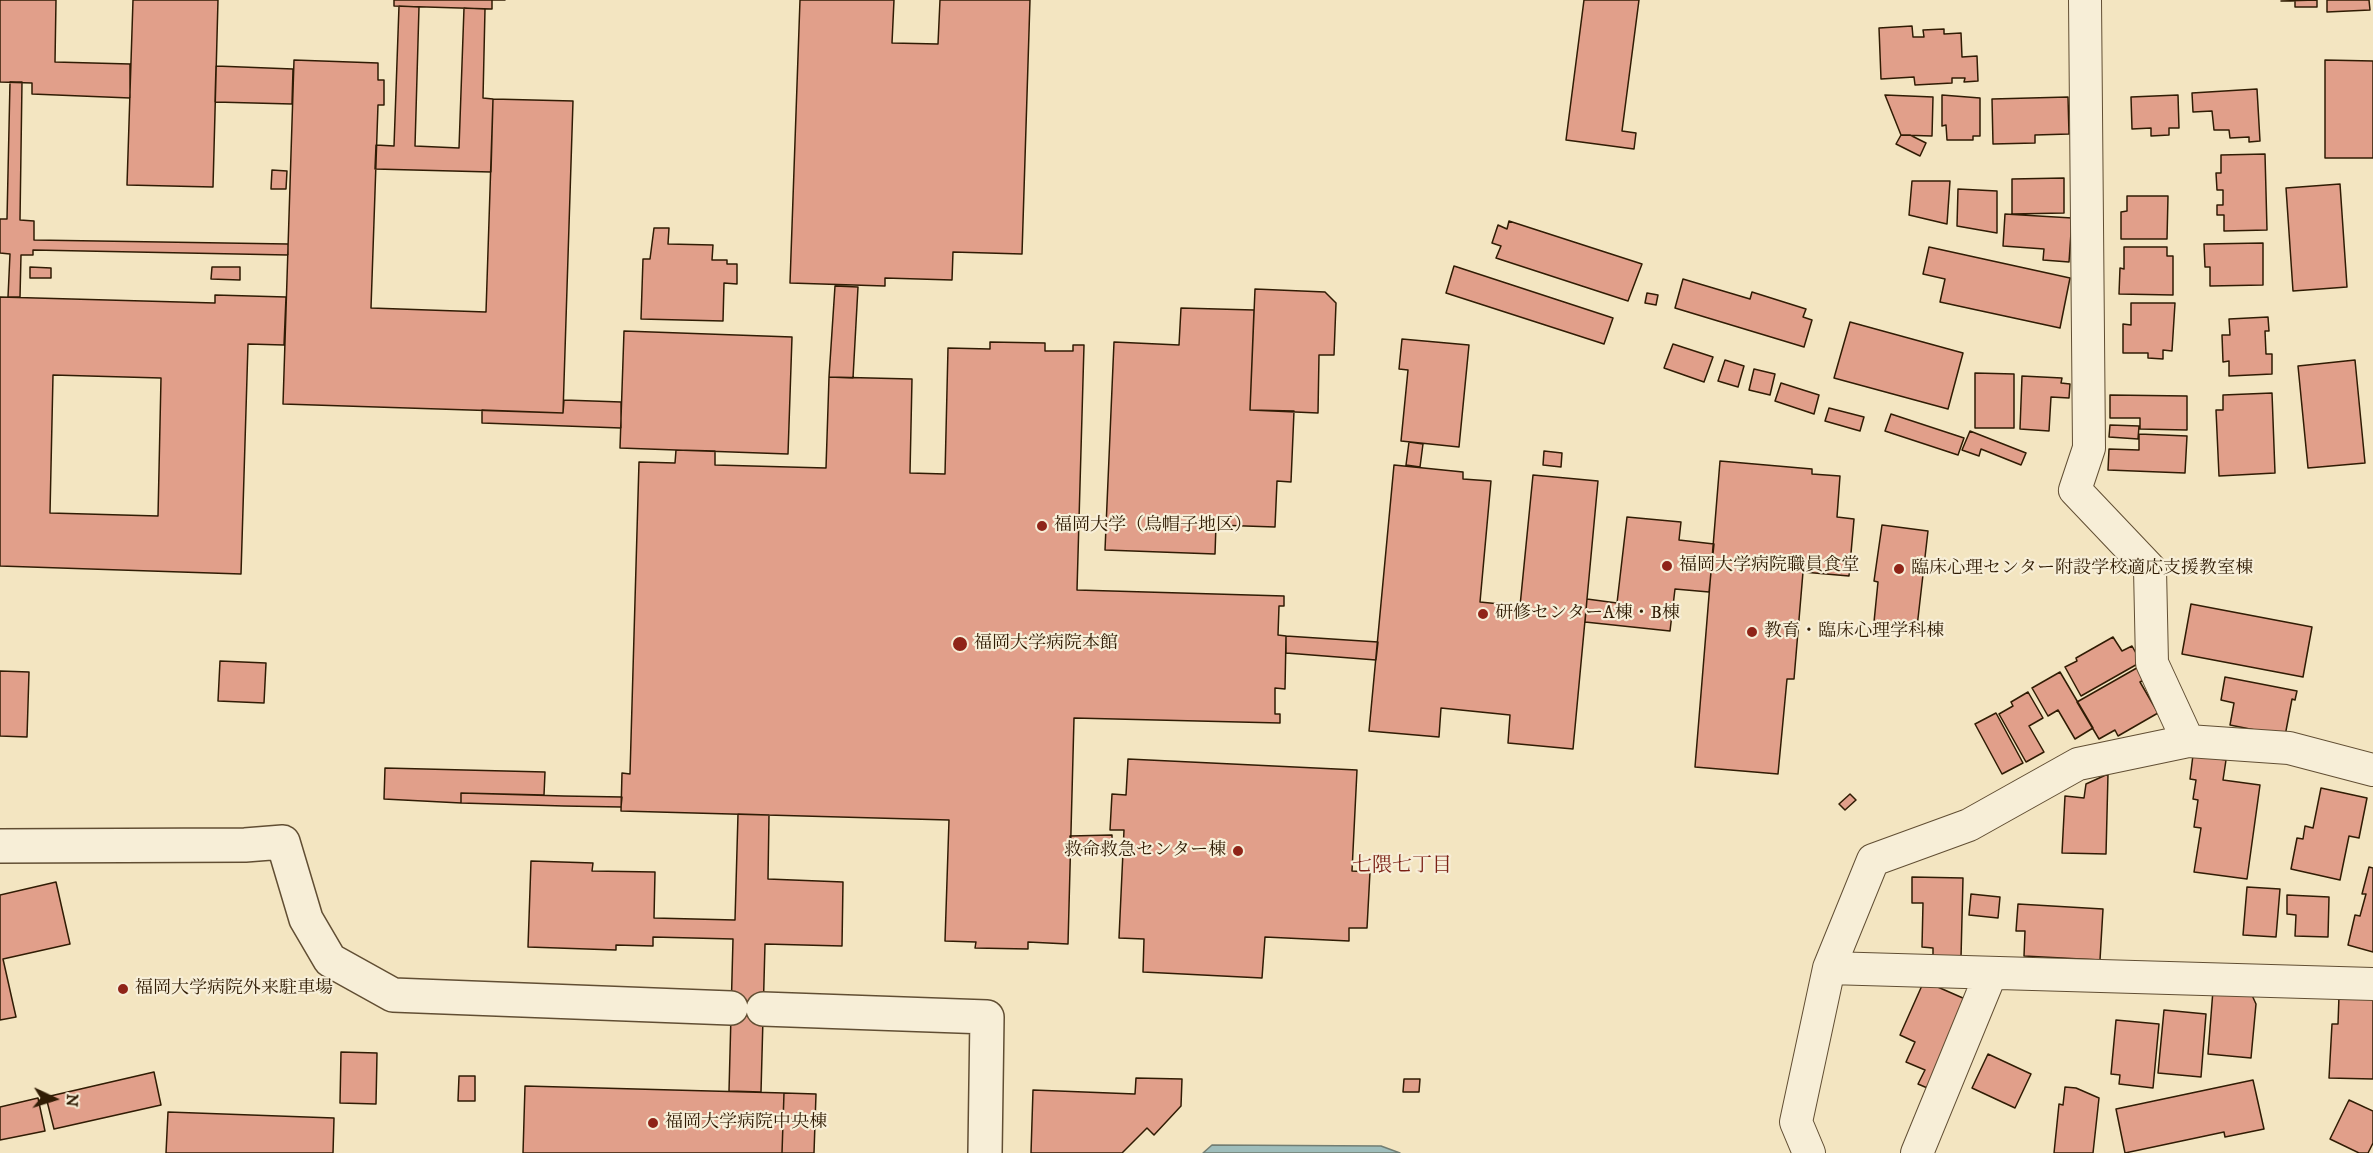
<!DOCTYPE html>
<html>
<head>
<meta charset="utf-8">
<style>
	body { margin:0 }
	#map { position:relative; width:2373px; height:1153px; overflow:hidden; background:#f3e5c1; font-family:"IM FELL DW Pica",serif }
	canvas { display:block }
	.north { position:absolute; left:24px; top:1069px; width:60px; height:60px; -webkit-text-stroke:4px #f7eed7; paint-order:stroke; rotate:94deg; font-size:16px; font-weight:700; line-height:24px; text-align:center; color:#301c04 }
	.north::after { content:''; display:block; margin:auto; width:21px; height:27px; background:#301c04; clip-path:polygon(50% 0,100% 100%,50% 72%,0 100%) }
</style>
</head>
<body>
<div id="map">
<canvas width="2373" height="1153"></canvas>
<div class="north">N</div>
</div>
<script>
const ctx = document.querySelector('canvas').getContext('2d');
ctx.lineJoin = 'round';
function paint(path, color) {
  ctx.fillStyle = color;
  ctx.fill(path, 'evenodd');
}
function trace(path, color, width, dash) {
  ctx.strokeStyle = color;
  ctx.lineWidth = width;
  ctx.lineCap = dash ? 'butt' : 'round';
  ctx.setLineDash(dash || []);
  ctx.stroke(path);
}
function drawText(font, color, halo, rows, align = 'center') {
  ctx.font = font + ' "IM FELL DW Pica","Noto Serif JP",serif';
  ctx.lineWidth = 4.5;
  ctx.setLineDash([]);
  ctx.textBaseline = 'middle';
  ctx.strokeStyle = halo;
  ctx.fillStyle = color;
  for (const [text, x, y, turn = 0] of rows) {
    ctx.save();
    ctx.translate(x, y);
    ctx.rotate((+turn || 0) * Math.PI / 180);
    ctx.textAlign = isNaN(turn) ? turn : align;
    if (halo) ctx.strokeText(text, 0, 0);
    ctx.fillText(text, 0, 0);
    ctx.restore();
  }
}
const water = new Path2D(`
	M1212 1145 1381 1146 1400 1153H1203Z`);
const building = new Path2D(`
	M0 0H56L55 62 130 64V98L32 94V83L0 82Z
	M133 0H218L213 187 127 185Z
	M394 0H505H492V9L394 6Z
	M800 0H894L892 43 938 44 940 0H1030L1022 254 953 252 952 280 885 278V286L790 283Z
	M1584 0H1639L1622 131 1636 133 1634 149 1566 140Z
	M2317 0V7H2295V1H2281Z
	M2327 0H2369L2370 10 2327 12Z
	M399 6 419 7 415 146 459 148 464 8 485 9 483 98 493 99 491 172 375 169 376 145 394 146Z
	M1912 26 1913 37H1924L1923 30 1944 29V34L1961 33 1962 57 1977 56 1978 81 1964 82 1965 78H1952V83L1915 85 1914 77 1881 79 1879 28Z
	M294 60 378 63V80H384V105H378L371 308 486 312 493 99 573 101 563 413 283 404Z
	M2325 60 2373 61V158H2325Z
	M216 66 293 69 292 104 215 102Z
	M10 82H22L20 220 34 221V240L288 244V255L33 250V255H21L20 297H8L10 254 0 253V219H7Z
	M2257 89 2260 141 2249 142V137L2230 138 2229 130H2214L2212 111 2193 112 2192 93Z
	M1885 95 1933 97 1932 136 1901 135Z
	M1942 95 1980 98V136H1973V140H1947L1946 125 1942 126Z
	M2178 95 2179 128H2169V135L2151 136V128L2132 129 2131 97Z
	M2068 97 2069 134 2035 135V143L1993 144 1992 99Z
	M1901 135H1910L1926 143 1920 156 1896 144Z
	M2265 154 2267 230 2224 231V215H2217V205H2223V190H2217L2216 173H2221V155Z
	M272 170 287 171 286 189H271Z
	M2064 178V213L2012 214V179Z
	M1912 181H1950L1947 224 1909 215Z
	M2340 184 2347 287 2293 291 2286 188Z
	M1958 189 1997 191V233L1957 226Z
	M2127 196H2168L2167 239H2121V212L2127 211Z
	M2005 214 2072 218 2069 262 2043 260 2044 249 2003 246Z
	M1509 221 1642 264 1628 301 1496 258 1501 246 1492 243 1498 225 1507 229Z
	M654 228H669L668 244 713 245 712 260H727V264H737V284L724 283 723 321 641 319 643 259H650Z
	M2263 243V285L2210 286V267H2205L2204 244Z
	M1929 247 2070 278 2060 328 1940 302 1945 279 1923 274Z
	M2124 247H2167V256H2173V295L2119 294 2120 268 2124 269Z
	M1454 266 1613 318 1604 344 1446 293Z
	M30 267 51 268V278H30Z
	M212 267H240V280L211 279Z
	M1683 279 1750 299 1752 292 1806 309 1803 317 1812 320 1804 347 1675 308Z
	M835 286 858 287 853 378 829 377Z
	M1255 289 1325 292 1336 303 1334 355H1319L1318 413 1250 410Z
	M1647 293 1658 295 1656 305 1645 303Z
	M215 295 286 297 284 345 248 344 241 574 0 566V297L215 303ZM53 375 161 378 158 516 50 513Z
	M2131 303H2175L2172 351 2163 350V359L2148 358V353H2123V324L2131 325Z
	M1181 308 1254 310 1250 410 1294 411 1291 482 1277 481 1275 527 1216 525 1215 554 1105 550 1114 342 1179 345Z
	M2268 317 2269 331H2265L2266 354H2272V374L2229 376V361L2223 362 2222 335H2230L2229 319Z
	M1850 322 1963 353 1948 409 1834 378Z
	M624 331 792 337 788 454 620 448Z
	M1402 339 1469 345 1459 447 1401 441 1408 370 1399 369Z
	M990 342 1045 343V351H1073V345H1084L1077 590 1284 596V606H1279L1278 635 1286 636 1285 689 1275 688V714H1280V723L1074 718 1068 944 1028 942V949L975 948 976 942 945 941 949 820 621 811 622 773 630 774 639 462 675 463 676 450 715 451V465L826 468 829 377 912 379 910 473 945 474 948 348 990 349Z
	M1673 344 1713 357 1704 382 1664 368Z
	M1725 360 1744 366 1738 387 1718 381Z
	M2355 360 2365 463 2308 468 2298 366Z
	M1754 369 1775 374 1770 395 1749 390Z
	M1975 373 2014 374V428H1975Z
	M2022 376 2062 378 2061 383 2070 384 2069 398 2051 397 2049 431 2020 429Z
	M1781 383 1819 395 1814 414 1775 401Z
	M2272 393 2275 473 2219 476 2216 410H2223V395Z
	M2110 395 2187 396V430L2140 429V418H2110Z
	M564 400 621 402V428L482 423V410L563 413Z
	M1829 408 1864 417 1860 431 1825 421Z
	M1891 414 1964 438 1958 455 1885 431Z
	M2110 425 2139 426 2138 439 2109 437Z
	M1970 431 2026 453 2021 465 1981 449 1979 456 1962 450Z
	M2139 434 2187 436 2185 473 2108 470 2109 449 2139 450Z
	M1409 442 1423 444 1420 467 1406 465Z
	M1544 451 1562 453 1561 467 1543 465Z
	M1720 461 1812 469V474L1840 476 1837 517 1854 519 1849 576 1803 572 1794 679H1787L1778 774 1695 767Z
	M1394 465 1463 472V479L1491 481 1480 602 1520 606 1533 475 1598 481 1573 749 1508 743 1510 715 1441 708 1439 737 1369 731Z
	M1627 517 1681 522 1679 540 1714 544 1709 592 1675 589 1670 631 1585 622 1587 599 1617 603Z
	M1882 525 1928 531 1917 627 1874 622 1878 582 1874 581Z
	M2191 604 2312 627 2303 677 2182 654Z
	M1286 636 1378 642 1376 660 1286 653Z
	M2113 637 2122 651 2132 646 2141 662 2081 696 2065 667 2077 661 2076 658Z
	M220 661 266 663 264 703 218 701Z
	M2142 665 2149 677 2140 682 2158 713 2118 736 2115 730 2099 739 2077 702Z
	M0 671 29 672 27 737 0 736Z
	M2060 672 2093 728 2075 739 2058 710 2048 716 2032 688Z
	M2225 677 2297 691 2295 700 2292 699 2285 736 2230 725 2234 703 2221 700Z
	M2028 692 2043 718 2029 726 2044 752 2026 762 1999 714 2013 706 2011 702Z
	M1996 713 2023 763 2002 774 1975 724Z
	M2193 755 2226 760 2223 780 2260 785 2247 879 2194 872 2201 828 2194 827 2198 800 2193 799 2196 780 2190 779Z
	M1128 759 1357 770 1352 871 1370 872 1367 928H1349V941L1265 937 1262 978 1143 972 1144 939 1119 938 1124 830H1110L1112 794 1126 795Z
	M385 768 545 772 544 795 461 793V803L384 799Z
	M2108 774 2106 854 2062 853 2065 796 2084 798 2086 784Z
	M2321 788 2367 798 2359 838 2349 836 2340 880 2291 869 2297 838 2303 839 2305 826 2313 828Z
	M461 793 564 796 622 797 621 807 564 806 461 803Z
	M1850 794 1856 800 1845 810 1839 804Z
	M738 814 769 815 768 879 843 882 842 946 765 944 761 1092 729 1091 733 939 653 937V946L616 945V950L528 947 531 861 593 863 592 871 655 872 654 918 735 920Z
	M1112 835V849L1070 850V836Z
	M2369 867 2373 868V952L2348 945 2355 915 2360 916 2366 894H2362Z
	M1912 877 1963 878 1961 958 1933 957V948L1922 947 1923 903H1912Z
	M56 882 70 944 3 959 16 1017 0 1020V895Z
	M2247 887 2280 889 2276 937 2243 935Z
	M1971 894 2000 897 1998 918 1969 915Z
	M2287 895 2329 897 2328 937 2295 936 2296 915 2287 914Z
	M2018 904 2103 909 2100 960 2024 956 2025 931H2016Z
	M1924 981 1972 1002 1932 1090 1918 1084 1925 1070 1906 1062 1915 1042 1900 1035Z
	M2213 990 2251 993 2256 1004 2251 1058 2208 1054Z
	M2339 996 2373 997V1079L2329 1078 2332 1024H2338Z
	M2164 1010 2206 1014 2201 1077 2158 1073Z
	M2116 1020 2159 1024 2153 1088 2119 1084 2120 1075 2111 1074Z
	M341 1052 377 1053 376 1104 340 1103Z
	M1988 1054 2031 1074 2015 1108 1972 1088Z
	M154 1072 161 1105 54 1129 46 1097Z
	M459 1076H475V1101H458Z
	M1136 1078 1182 1079 1181 1106 1154 1135 1147 1128 1122 1153H1031L1033 1090 1135 1094Z
	M1404 1079H1420L1419 1092H1403Z
	M2253 1080 2264 1129 2225 1137 2224 1132 2125 1153 2116 1109Z
	M525 1086 784 1093 782 1153H523Z
	M2065 1087 2076 1088 2099 1098 2093 1153H2054L2059 1104 2063 1105Z
	M784 1093 816 1094 814 1153H782Z
	M38 1098 45 1131 0 1140V1107Z
	M2349 1100 2373 1111V1143L2368 1153H2359L2330 1139Z
	M168 1112 334 1118 333 1153H166Z`);
const minor = new Path2D(`
	M2085 0 2089 448 2075 490 2150 569 2152 663 2188 741 2289 748 2373 770
	M1829 968 2373 984
	M1809 1153 1796 1122 1829 968 1873 860 1969 825 2078 764 2188 741
	M1917 1153 1991 973`);
const tertiary = new Path2D(`
	M0 846 245 845 283 842 306 919 330 960 393 995 731 1008
	M763 1009 987 1017 985 1153`);
const markers = [
	[1042,526,6,"#8f2418"],
	[1667,566,6,"#8f2418"],
	[1899,569,6,"#8f2418"],
	[1483,614,6,"#8f2418"],
	[1752,632,6,"#8f2418"],
	[960,644,8,"#8f2418"],
	[1238,851,6,"#8f2418"],
	[123,989,6,"#8f2418"],
	[653,1123,6,"#8f2418"]
];
const poiNames = [
	["福岡大学（烏帽子地区）",1054,526],
	["福岡大学病院職員食堂",1679,566],
	["臨床心理センター附設学校適応支援教室棟",1911,569],
	["研修センターA棟・B棟",1495,614],
	["教育・臨床心理学科棟",1764,632],
	["福岡大学病院本館",974,644],
	["救命救急センター棟",1226,851,"right"],
	["福岡大学病院外来駐車場",135,989],
	["福岡大学病院中央棟",665,1123]
];
const neighbourhoodNames = [
	["七隈七丁目",1402,867]
];
paint(water, '#9ebdbb');
trace(water, '#727d72', 1.5);
paint(building, '#e19f8a');
trace(building, '#301c04', 1.5);
trace(minor, '#614e33', 34);
trace(tertiary, '#614e33', 36);
trace(minor, '#f7eed7', 32);
trace(tertiary, '#f7eed7', 33);
for (const [x, y, r, color] of markers) {
  const dot = new Path2D();
  dot.arc(x, y, r, 0, 2 * Math.PI);
  ctx.fillStyle = color;
  ctx.fill(dot);
  trace(dot, '#f7eed7', 2);
}
drawText('18px', '#301c04', '#f7eed7', poiNames, 'left');
drawText('20px', '#7a1f14', '#f7eed7', neighbourhoodNames);
</script>
</body>
</html>
